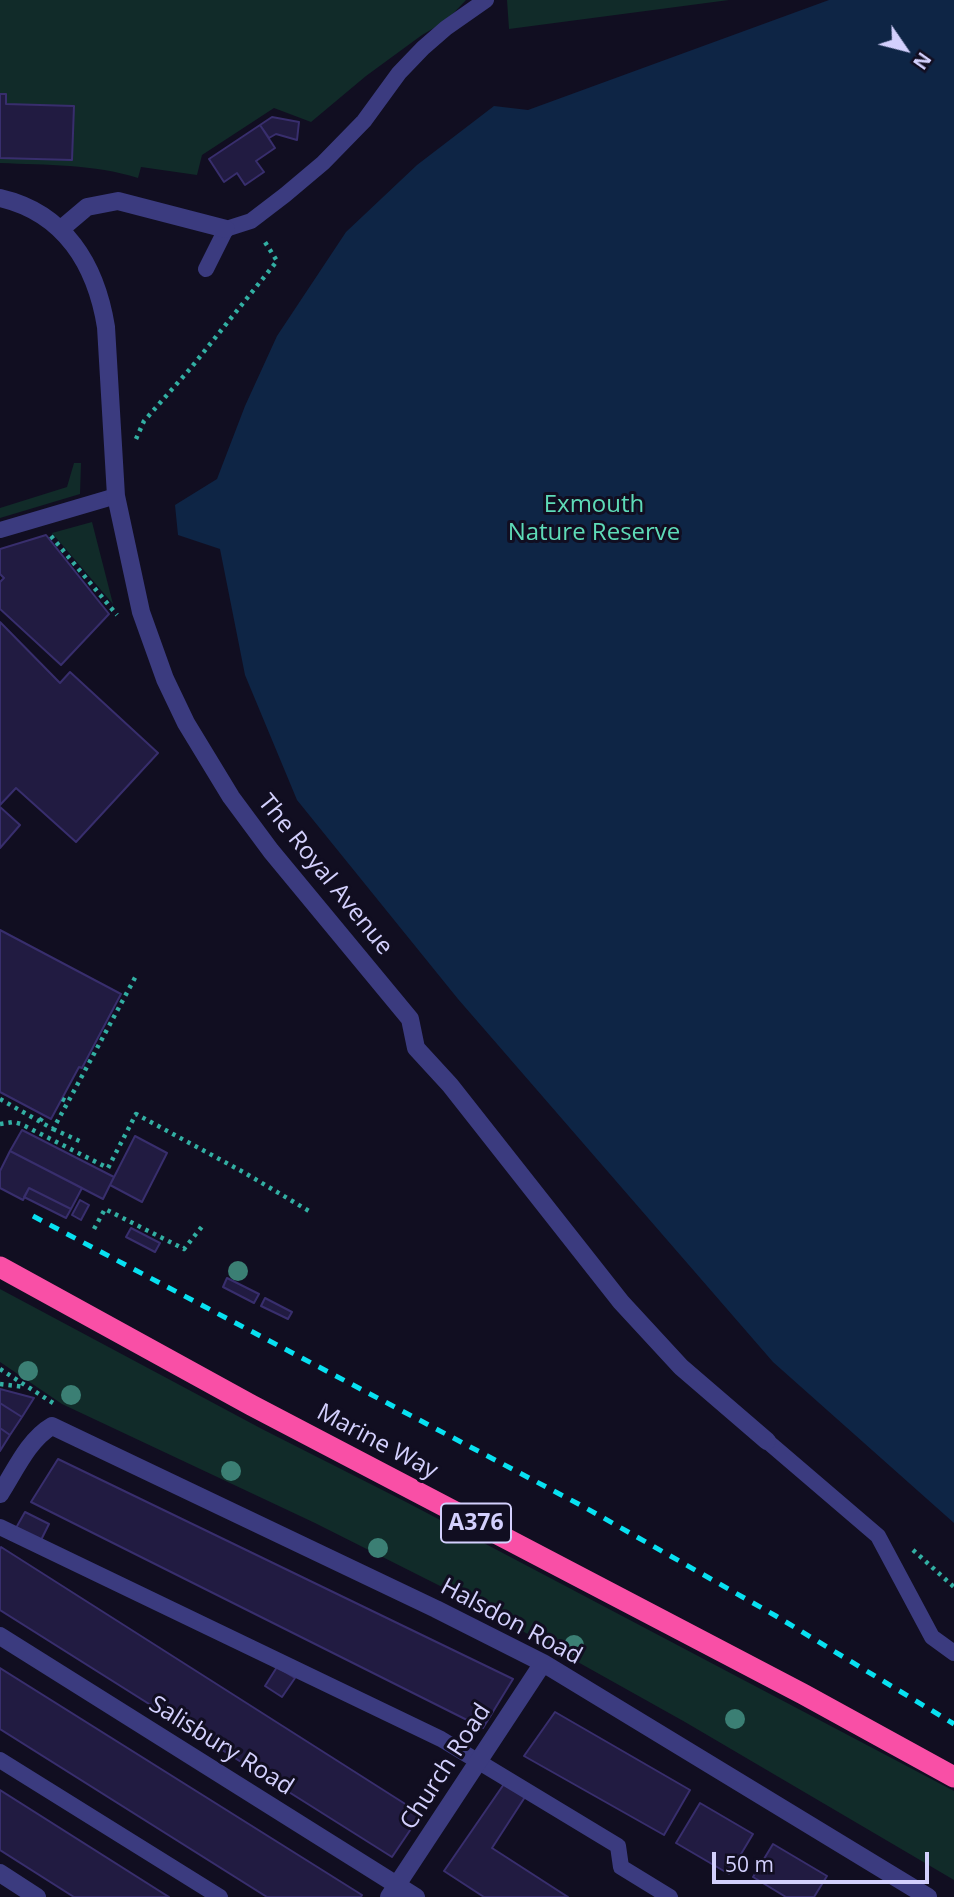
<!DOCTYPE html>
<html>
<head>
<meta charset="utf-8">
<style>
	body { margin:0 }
	#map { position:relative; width:954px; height:1897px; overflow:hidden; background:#110e21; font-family:"Open Sans",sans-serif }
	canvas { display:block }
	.north { position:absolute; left:870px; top:14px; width:70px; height:70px; -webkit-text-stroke:5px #110e21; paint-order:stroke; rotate:125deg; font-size:19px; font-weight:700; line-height:28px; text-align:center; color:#d3d0fd }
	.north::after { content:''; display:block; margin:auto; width:24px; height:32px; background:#d3d0fd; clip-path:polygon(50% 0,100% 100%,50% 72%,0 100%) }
	.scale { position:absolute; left:712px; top:1852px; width:217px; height:32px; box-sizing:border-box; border:4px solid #d3d0fd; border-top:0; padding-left:9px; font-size:21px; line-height:24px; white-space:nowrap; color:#d3d0fd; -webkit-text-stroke:5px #110e21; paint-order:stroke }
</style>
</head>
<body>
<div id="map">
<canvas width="954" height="1897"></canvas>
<div class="north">N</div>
<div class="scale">50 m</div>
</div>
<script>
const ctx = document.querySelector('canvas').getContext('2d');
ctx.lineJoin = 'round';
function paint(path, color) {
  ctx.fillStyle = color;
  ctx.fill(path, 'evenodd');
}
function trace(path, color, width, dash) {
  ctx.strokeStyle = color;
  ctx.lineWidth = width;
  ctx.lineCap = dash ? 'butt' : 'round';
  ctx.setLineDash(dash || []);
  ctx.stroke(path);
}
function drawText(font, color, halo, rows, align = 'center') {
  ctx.font = font + ' "Open Sans",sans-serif';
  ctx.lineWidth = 6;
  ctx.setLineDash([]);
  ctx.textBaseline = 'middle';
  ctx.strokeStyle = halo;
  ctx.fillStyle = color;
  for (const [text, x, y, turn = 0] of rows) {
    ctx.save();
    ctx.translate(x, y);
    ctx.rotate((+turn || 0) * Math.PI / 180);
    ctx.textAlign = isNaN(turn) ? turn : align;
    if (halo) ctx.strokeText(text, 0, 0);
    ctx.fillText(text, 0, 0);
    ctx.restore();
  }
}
const green = new Path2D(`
	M0 0H466L446 21 422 35 366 76 311 122 274 108 202 155 197 175 141 167 138 178C94 164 46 165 0 163Z
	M507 0H729L509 29Z
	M74 463H81L80 494 0 518V508L67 487Z
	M92 522 113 604 52 533Z
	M0 1289 262 1429 408 1503 954 1791V1880L685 1722 458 1595 315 1523 62 1404 0 1362Z`);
const water = new Path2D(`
	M829 0H954V1523L773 1362 458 999 297 800 245 675 220 549 178 535 175 505 217 479 245 406 277 336 346 232 417 165 494 106 528 110Z`);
const building = new Path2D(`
	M0 94H6V104L74 106 72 160 0 158Z
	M272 117 299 122 297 140 276 134 269 138 260 125Z
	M260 125 275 148 256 161 264 172 245 185 237 173 224 182 209 159Z
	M46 535 109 614 61 665 0 609V582L4 578 0 574V549Z
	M0 622 60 683 70 672 158 753 76 842 16 788 0 805Z
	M0 807 20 825 0 848Z
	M0 930 121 994 82 1068 79 1067 51 1119 0 1092Z
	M22 1130 114 1177 103 1199 10 1151Z
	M135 1136 167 1153 142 1202 110 1185Z
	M10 1151 82 1188 71 1209 29 1188 23 1200 0 1188V1171Z
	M29 1188 71 1209 66 1218 24 1197Z
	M80 1200 89 1205 81 1220 72 1215Z
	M131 1228 160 1243 155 1252 126 1237Z
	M227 1278 259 1294 254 1303 223 1287Z
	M265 1298 292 1312 288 1319 261 1306Z
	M0 1389 34 1398 22 1417 0 1403Z
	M0 1403 22 1417 10 1435 0 1428Z
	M0 1428 10 1435 0 1451Z
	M58 1459 513 1679 483 1728 31 1502Z
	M25 1512 49 1524 41 1540 16 1528Z
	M1 1547 421 1814 392 1857 0 1610V1550Z
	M277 1667 295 1678 282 1697 265 1686Z
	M0 1668 362 1895 361 1897H267L0 1729Z
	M555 1712 690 1790 664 1835 524 1756Z
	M504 1784 525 1797 492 1848 568 1897H484L444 1871Z
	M0 1790 169 1897H74L0 1850Z
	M700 1803 753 1834 729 1874 676 1843Z
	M773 1844 827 1876 814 1897H786L753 1877Z`);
const path = new Path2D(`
	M136 439 144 421 190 369 277 261 263 239
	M51 536 117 615
	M0 1099 53 1129 68 1102
	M62 1099 68 1102 137 974
	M40 1121 44 1115
	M0 1124 13 1122 21 1124 108 1168 136 1114 245 1173 309 1211
	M53 1129 84 1143
	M94 1229 105 1209 184 1249 204 1224
	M0 1369 53 1403
	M0 1384 25 1387
	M913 1550 954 1587`);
const lane = new Path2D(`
	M206 269 226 229 251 221 285 195 323 163 364 121 399 73 423 48 446 28 486 0
	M0 530 116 496
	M767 1441 878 1536 932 1637 954 1653
	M0 1527 441 1739 618 1846 621 1867 670 1897
	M0 1760 220 1897`);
const street = new Path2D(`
	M0 198C65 213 96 265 106 327L116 496 141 612 165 679 186 723 231 797 271 851 410 1019 416 1048 450 1085 621 1302 681 1367 767 1441
	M61 229 87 207 118 201 226 229
	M0 1494C15 1471 28 1440 52 1426L436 1609 543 1663 928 1897
	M0 1636 416 1897
	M0 1873 37 1897
	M389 1897 543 1663`);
const highway = new Path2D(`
	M0 1267 251 1405 803 1694 954 1777`);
const rail = new Path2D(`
	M33 1216 586 1508 776 1616 954 1724`);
const trees = [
	[238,1271],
	[28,1371],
	[71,1395],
	[231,1471],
	[378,1548],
	[574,1645],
	[735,1719]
];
const shields = [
	[476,1523,70]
];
const shieldNames = [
	["A376",476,1523]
];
const parkNames = [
	["Exmouth",594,505],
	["Nature Reserve",594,533]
];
const streetNames = [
	["The Royal Avenue",325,875,51],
	["Marine Way",377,1442,28],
	["Halsdon Road",511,1622,28],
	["Salisbury Road",221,1746,32],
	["Church Road",446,1767,-57]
];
paint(green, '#112b29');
paint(water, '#0e2545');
paint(building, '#211b41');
trace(building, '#382e6d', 2);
trace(path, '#32afa3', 4.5, [3.5, 5]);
trace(lane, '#3b3b7f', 16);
trace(street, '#3b3b7f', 18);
trace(highway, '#f94fa6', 21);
trace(rail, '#08e1f1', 5, [10, 9]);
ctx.fillStyle = '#3b7f74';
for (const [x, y] of trees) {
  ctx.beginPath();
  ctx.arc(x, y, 10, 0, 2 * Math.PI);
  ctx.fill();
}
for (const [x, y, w] of shields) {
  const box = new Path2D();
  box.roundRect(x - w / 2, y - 19.5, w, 39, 5);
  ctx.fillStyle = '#110e21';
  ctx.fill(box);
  trace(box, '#d3d0fd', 2);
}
drawText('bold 23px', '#d3d0fd', null, shieldNames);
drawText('24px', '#5edbb8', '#110e21', parkNames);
drawText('24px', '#d3d0fd', '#110e21', streetNames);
</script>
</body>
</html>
